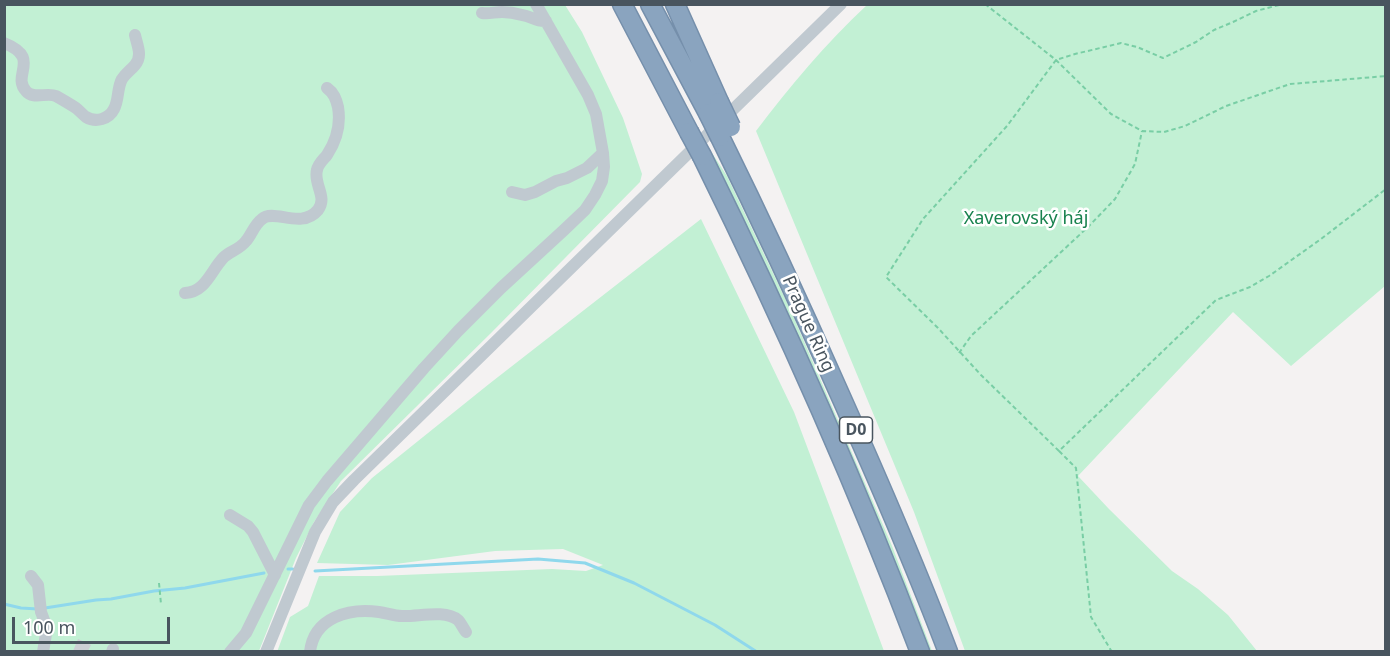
<!DOCTYPE html>
<html>
<head>
<meta charset="utf-8">
<style>
	body { margin:0 }
	#map { position:relative; width:1390px; height:656px; overflow:hidden; background:#f4f2f2; font-family:"Noto Sans",sans-serif }
	canvas { display:block }
	.frame { position:absolute; inset:0; border:6px solid #49555f; pointer-events:none }
	.scale { position:absolute; left:12px; top:617px; width:158px; height:27px; box-sizing:border-box; border:3px solid #49555f; border-top:0; padding-left:8px; font-size:18px; line-height:21px; white-space:nowrap; color:#49555f; -webkit-text-stroke:4px #fff; paint-order:stroke }
</style>
</head>
<body>
<div id="map">
<canvas width="1390" height="656"></canvas>
<div class="frame"></div>
<div class="scale">100 m</div>
</div>
<script>
const ctx = document.querySelector('canvas').getContext('2d');
ctx.lineJoin = 'round';
function paint(path, color) {
  ctx.fillStyle = color;
  ctx.fill(path, 'evenodd');
}
function trace(path, color, width, dash) {
  ctx.strokeStyle = color;
  ctx.lineWidth = width;
  ctx.lineCap = dash ? 'butt' : 'round';
  ctx.setLineDash(dash || []);
  ctx.stroke(path);
}
function drawText(font, color, halo, rows, align = 'center') {
  ctx.font = font + ' "Noto Sans",sans-serif';
  ctx.lineWidth = 5;
  ctx.setLineDash([]);
  ctx.textBaseline = 'middle';
  ctx.strokeStyle = halo;
  ctx.fillStyle = color;
  for (const [text, x, y, turn = 0] of rows) {
    ctx.save();
    ctx.translate(x, y);
    ctx.rotate((+turn || 0) * Math.PI / 180);
    ctx.textAlign = isNaN(turn) ? turn : align;
    if (halo) ctx.strokeText(text, 0, 0);
    ctx.fillText(text, 0, 0);
    ctx.restore();
  }
}
const green = new Path2D(`
	M4 5H565L582 32 623 118 642 174 640 182 491 333 341 481 314 522 296 558 259 651H5Z
	M867 5H1385V286L1291 366 1233 312 1078 476 1109 509 1172 571 1198 589 1228 615 1257 651H965L914 512 756 131C790 86 826 43 867 5Z
	M712 153 727 176 791 311 892 546 932 651H927L709 155Z
	M701 219 794 412 884 651 277 652 290 617 308 606 319 576H377L552 569 586 571 603 565 563 549 495 551 388 565 317 563 340 512 372 478 489 384Z`);
const stream = new Path2D(`
	M288 569H293
	M315 571 538 559 585 563 634 583 715 625 757 652
	M4 604 21 608 38 609
	M45 608 96 600 111 599 154 591 185 588 264 573`);
const building = new Path2D(`
	M78 639 91 645 88 651H73Z`);
const path = new Path2D(`
	M985 4 1056 60 1111 114 1142 131 1164 132 1185 126 1226 106 1290 84 1386 76
	M959 353 971 336 1089 226 1115 199 1135 164 1142 131
	M1059 451 981 375 938 328 886 277 923 219 1007 126 1056 60 1075 54 1121 43 1137 47 1163 58 1196 42 1214 30 1233 22 1256 11 1283 4
	M159 583 161 604
	M1112 652 1091 617 1076 468 1059 451 1216 300 1250 287 1269 276 1321 239 1386 189`);
const minor = new Path2D(`
	M482 13C489 14 495 12 502 12 509 12 515 13 522 15 531 16 536 22 546 21
	M4 43C42 58 11 75 26 91 33 100 47 92 56 96 63 100 70 104 76 108 80 111 83 115 86 117 96 123 109 119 114 109 119 100 117 88 122 79 126 73 131 70 135 65 143 56 137 45 135 35
	M512 192 525 195 535 192 556 181 567 178 587 168 603 153
	M185 293C206 292 211 270 224 257 231 251 240 249 246 241 252 234 254 225 262 219 274 208 301 230 318 210 328 197 313 184 317 170 318 164 323 160 327 155 337 140 341 125 338 107 336 99 334 93 327 88
	M230 515 248 526 253 532 275 575
	M31 576 38 585 41 612 47 628 43 652
	M112 652 113 649
	M230 652 246 633 309 505 327 481 424 368 458 331 501 288 564 230 585 210 595 195 602 181 604 167 603 153 596 114 588 95 536 4
	M266 652 315 532 333 502 354 480 841 4
	M310 652C314 617 349 608 379 612 387 613 394 616 402 616 417 617 445 609 458 620 461 623 463 628 466 632`);
const highway = new Path2D(`
	M622 4 689 132
	M650 4 708 113
	M675 4 719 102
	M720 137C761 220 800 304 837 388 876 475 914 562 948 652
	M702 156C782 318 856 483 920 652`);
const highwayBridge = new Path2D(`
	M719 102 731 127
	M708 113 720 137
	M689 132 702 156`);
const shields = [
	[856,430,33]
];
const shieldNames = [
	["D0",856,430]
];
const parkNames = [
	["Xaverovský háj",1026,219]
];
const streetNames = [
	["Prague Ring",808,324,66]
];
paint(green, '#c2f0d4');
trace(stream, '#8fd8ec', 3);
paint(building, '#ccced4');
trace(highway, '#758fab', 21);
trace(path, '#79cea5', 2, [4.5, 3]);
trace(minor, '#c0c9d0', 12);
trace(highway, '#8aa4bf', 18);
trace(highwayBridge, '#758fab', 21, []);
trace(highwayBridge, '#8aa4bf', 18);
for (const [x, y, w] of shields) {
  const box = new Path2D();
  box.roundRect(x - w / 2, y - 13, w, 26, 4.5);
  ctx.fillStyle = '#fff';
  ctx.fill(box);
  trace(box, '#49555f', 1.5);
}
drawText('bold 16px', '#49555f', null, shieldNames);
drawText('18px', '#18824e', '#fff', parkNames);
drawText('18px', '#49555f', '#fff', streetNames);
</script>
</body>
</html>
